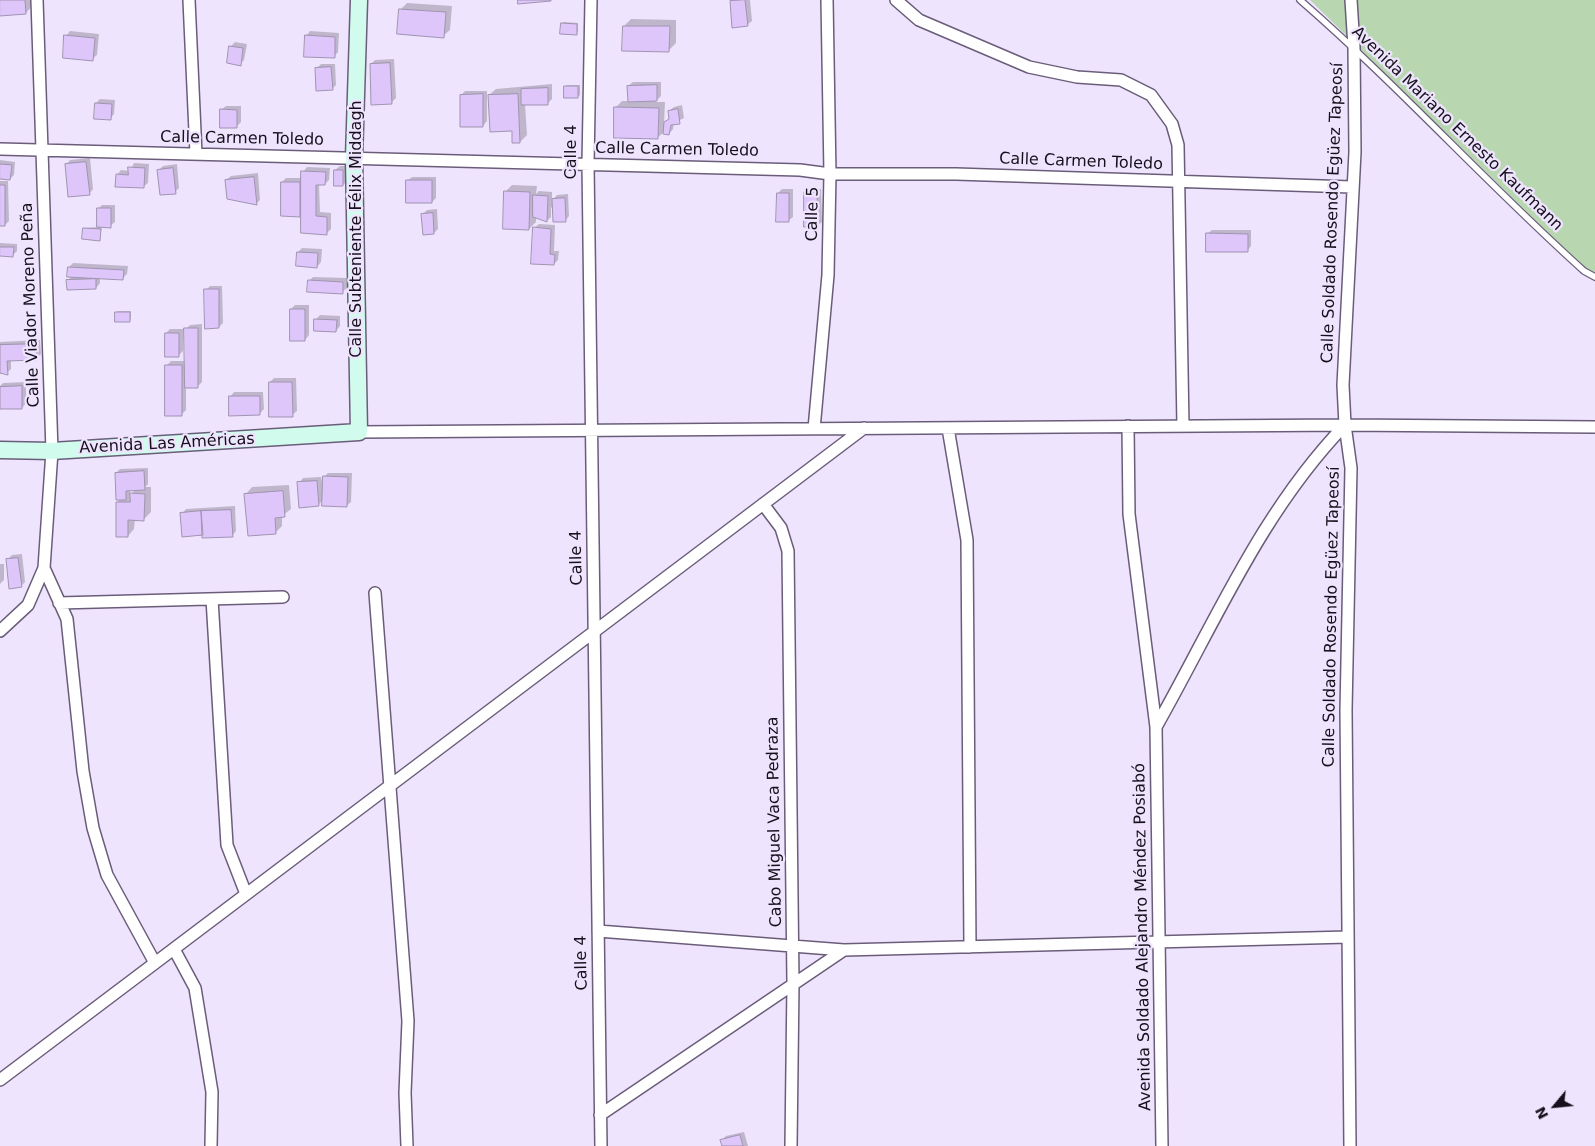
<!DOCTYPE html>
<html>
<head>
<meta charset="utf-8">
<style>
	body { margin:0 }
	#map { position:relative; width:1595px; height:1146px; overflow:hidden; background:#efe4fe; font-family:"DejaVu Sans",sans-serif }
	canvas { display:block }
	.north { position:absolute; left:1530px; top:1081px; width:50px; height:50px; -webkit-text-stroke:4px #efe4fe; paint-order:stroke; rotate:242deg; font-size:14px; font-weight:700; line-height:20px; text-align:center; color:#15101b }
	.north::after { content:''; display:block; margin:auto; width:18px; height:22px; background:#15101b; clip-path:polygon(50% 0,100% 100%,50% 72%,0 100%) }
</style>
</head>
<body>
<div id="map">
<canvas width="1595" height="1146"></canvas>
<div class="north">N</div>
</div>
<script>
const ctx = document.querySelector('canvas').getContext('2d');
ctx.lineJoin = 'round';
function paint(path, color) {
  ctx.fillStyle = color;
  ctx.fill(path, 'evenodd');
}
function trace(path, color, width, dash) {
  ctx.strokeStyle = color;
  ctx.lineWidth = width;
  ctx.lineCap = dash ? 'butt' : 'round';
  ctx.setLineDash(dash || []);
  ctx.stroke(path);
}
function drawText(font, color, halo, rows, align = 'center') {
  ctx.font = font + ' "DejaVu Sans",sans-serif';
  ctx.lineWidth = 4.5;
  ctx.setLineDash([]);
  ctx.textBaseline = 'middle';
  ctx.strokeStyle = halo;
  ctx.fillStyle = color;
  for (const [text, x, y, turn = 0] of rows) {
    ctx.save();
    ctx.translate(x, y);
    ctx.rotate((+turn || 0) * Math.PI / 180);
    ctx.textAlign = isNaN(turn) ? turn : align;
    if (halo) ctx.strokeText(text, 0, 0);
    ctx.fillText(text, 0, 0);
    ctx.restore();
  }
}
const green = new Path2D(`
	M1310 0H1595V279Z`);
const shadow = new Path2D(`
	M0 0H32V6L26 13 0 14Z
	M733 0H750L752 21 747 25 731 1Z
	M407 3 452 6 450 30 443 36 400 10Z
	M631 19 676 20V43L669 50 624 26Z
	M564 22 578 23V32L576 34 562 23Z
	M70 31 99 34 97 55 92 59 66 36Z
	M310 31 339 33 338 52 334 57 306 36Z
	M235 42 247 44 244 60 240 64 230 47Z
	M394 59 396 98 392 102 371 64 375 60Z
	M321 64H335L336 85 332 89 316 69Z
	M633 82H661V96L655 102H665L664 124 670 118 669 111 674 107 682 105 684 118 674 123 673 129 669 134 663 133 657 138 615 108 622 101H629L628 86Z
	M552 84V99L548 103 525 104 527 135 520 142 489 95 496 89Z
	M567 85H580V95L578 97 565 87Z
	M465 91H487V121L483 126 461 95Z
	M100 99 115 100 114 114 110 119 96 103Z
	M226 106H241V122L236 127 221 110Z
	M90 158 93 189 89 194 66 165 70 160Z
	M0 160 15 162 14 175 10 179 0 178Z
	M134 163 149 164 148 183 143 187 117 175 121 170 130 171Z
	M177 164 179 188 175 192 159 170 163 166Z
	M340 166H347V181L343 185 335 170Z
	M307 167 330 168 329 180 325 184H319L320 212 331 213V229L327 233 302 216 282 215V182L286 178H303V172Z
	M258 173 260 200 256 204 226 180 231 176Z
	M412 177H436V198L432 202 407 181Z
	M0 181H8L9 221 5 225H0Z
	M512 185 537 186 536 194 539 191 552 192V201L557 195 568 194 569 216 565 221 551 207V217L547 221 536 217V222L529 229 505 192Z
	M782 189H793V217L788 221 778 193Z
	M809 189H821L822 222 817 226 805 193Z
	M102 205H115V222L110 226H102L100 239 84 228 98 227V209Z
	M437 209 438 229 434 233 423 214 427 210Z
	M539 224 555 225 554 251H559L558 260 554 264 534 228Z
	M1212 230H1251V246L1247 251 1207 234Z
	M0 243 17 244V251L13 255H0Z
	M302 248 322 249 321 262 317 267 298 252Z
	M73 263 128 266 127 274 123 278H100V283L96 288 67 281 72 276 69 267Z
	M313 277 347 278V288L342 292 309 281Z
	M210 286H222L223 323 219 327 206 290Z
	M295 305H309V335L305 340 291 309Z
	M118 311H131V319L129 321 116 313Z
	M320 315 340 316V326L336 331 315 320Z
	M202 324V382L197 387H186V410L181 415 166 366 171 361H186V329L190 325Z
	M170 329H183V351L178 356 166 333Z
	M40 340 41 354 37 358 11 360V369L7 373 0 371V342Z
	M274 378H296L297 411 292 415 270 382Z
	M26 382V403L22 408H0V386L3 383Z
	M234 392H263L264 409 259 414 230 397Z
	M148 468V484L145 487H151V512L144 519H135L134 529 128 536 117 502 121 499 116 473 120 469ZM130 489H136L130 495Z
	M328 473H352L351 502 346 506 323 500 318 505 299 483 303 478 321 477 324 492V477Z
	M289 485 291 509 282 516V526L275 533 246 494 252 487Z
	M235 506 236 531 232 536 182 514 186 509Z
	M22 554 25 582 21 586 7 560 12 555Z
	M0 564H4V580L0 584Z
	M744 1132 748 1146H723L722 1140 726 1136Z`);
const building = new Path2D(`
	M0 0H25L26 14 0 16Z
	M518 0H551V1L518 4Z
	M745 0 748 26 732 28 730 1Z
	M399 9 446 12 444 38 397 34Z
	M561 23 577 24V35L560 34Z
	M623 26H670L669 52 622 51Z
	M64 35 95 38 93 61 63 58Z
	M305 35 335 37V58L304 57Z
	M229 46 243 48 241 66 227 63Z
	M390 63 392 104 371 105 370 64Z
	M331 67 333 90 316 91 315 68Z
	M657 85V101L628 102 627 86Z
	M564 86H578V98H564Z
	M548 88V105H521V89Z
	M483 94V127H460V95Z
	M518 94 520 143H512V131L490 132 488 95Z
	M95 103 112 104 111 120 94 119Z
	M614 107 659 108 658 139 614 138Z
	M220 109 237 110V128H220Z
	M678 109 680 124 671 125 669 135 663 134 664 122 669 119 668 111Z
	M86 162 90 195 68 197 65 164Z
	M0 164 12 165 10 180 0 179Z
	M128 167 145 168 144 188 115 187 116 174 128 175Z
	M173 168 176 194 160 195 157 170Z
	M334 170H343V186H334Z
	M301 171 326 172 325 185H316V216L327 217V235L301 233Z
	M254 177 257 205 227 199 225 180Z
	M406 180H432V203H406Z
	M281 182H300V217L281 216Z
	M0 185H5V226H0Z
	M504 191 530 192 529 230 503 229Z
	M804 192 817 193 818 227H804Z
	M777 193H789V222H776Z
	M533 195 548 196 547 222 533 217Z
	M565 198 566 222H553L552 199Z
	M97 208H111V228L97 227Z
	M433 213 434 234 423 235 421 214Z
	M533 227 551 229 550 254 555 255 554 265 531 264Z
	M83 228 101 229 100 241 82 239Z
	M1206 233 1248 234V252H1206Z
	M0 247H14L13 257 0 256Z
	M297 252 318 253 317 268 296 266Z
	M68 267 124 270 123 280 67 277Z
	M96 279V289L67 290 66 280Z
	M308 280 343 282V294L307 292Z
	M204 289H219V328L205 329Z
	M290 309H305V341H290Z
	M115 312H130V322H115Z
	M314 319 337 320 336 332 314 331Z
	M184 328H198V388H185Z
	M165 333H179V357H165Z
	M36 344 37 360 7 361 8 375 0 373V345Z
	M165 365H182V416H165Z
	M269 382H292L293 417H269Z
	M22 386V409H0V387Z
	M229 396H260V415L229 416Z
	M144 471 145 490 126 491V500H116L115 473Z
	M323 476 348 477 347 507 322 506Z
	M317 481 319 506 299 508 297 482Z
	M283 491 285 517 275 518 276 534 248 536 244 494Z
	M130 493 145 494 144 521 128 520V537H116V502H130Z
	M231 510 233 537 202 538 201 511Z
	M201 511 203 535 182 537 180 513Z
	M18 558 22 587 9 589 6 559Z
	M740 1135 743 1146H722L720 1140Z`);
const service = new Path2D(`
	M1300 0C1399 86 1487 184 1584 271L1595 277`);
const minor = new Path2D(`
	M189 0 196 154
	M591 0 588 164 601 1146
	M896 0 919 20 1029 67 1077 77 1121 80 1151 95 1172 124 1178 145 1183 426
	M0 149 800 170 830 174H956L1352 187
	M1128 426 1129 514 1156 727 1162 1146
	M948 428 967 540 970 947
	M814 429 828 275 830 174 827 0
	M359 432 1345 425
	M763 504 781 528 788 551 793 983 791 1146
	M44 568 67 619 83 771 93 828 107 875 155 963
	M375 593 408 1021 405 1093 407 1146
	M212 599 227 845 246 894
	M59 603 283 597
	M0 631 28 605 44 568 52 451 37 0
	M1156 727C1215 623 1261 512 1345 425L1595 427
	M598 931 844 950 1348 937
	M174 949 195 988 212 1092 211 1146
	M0 1080 864 428
	M600 1115 844 950
	M1350 1146 1346 710 1351 468 1345 425 1343 385 1355 152 1354 47 1351 0`);
const secondary = new Path2D(`
	M0 450 52 451 359 432 354 158 359 0`);
const streetNames = [
	["Avenida Mariano Ernesto Kaufmann",1457,129,44],
	["Calle Carmen Toledo",242,139,1],
	["Calle Carmen Toledo",677,150,1],
	["Calle 4",572,152,-90],
	["Calle Carmen Toledo",1081,162,2],
	["Calle Soldado Rosendo Egüez Tapeosí",1333,213,-88],
	["Calle 5",813,214,-89],
	["Calle Subteniente Félix Middagh",357,229,-90],
	["Calle Viador Moreno Peña",31,305,-92],
	["Avenida Las Américas",167,444,-3],
	["Calle 4",577,558,-91],
	["Calle Soldado Rosendo Egüez Tapeosí",1332,617,-89],
	["Cabo Miguel Vaca Pedraza",775,822,-91],
	["Avenida Soldado Alejandro Méndez Posiabó",1143,937,-91],
	["Calle 4",582,963,-91]
];
paint(green, '#b8d7b1');
paint(shadow, '#0003');
paint(building, '#dec6fb');
trace(building, '#a093b1', 1);
trace(service, '#6a5d79', 8);
trace(minor, '#6a5d79', 14);
trace(secondary, '#6a5d79', 19);
trace(service, '#fff', 5.5);
trace(minor, '#fff', 11);
trace(secondary, '#d1fced', 16);
drawText('16px', '#15101b', '#efe4fe', streetNames);
</script>
</body>
</html>
